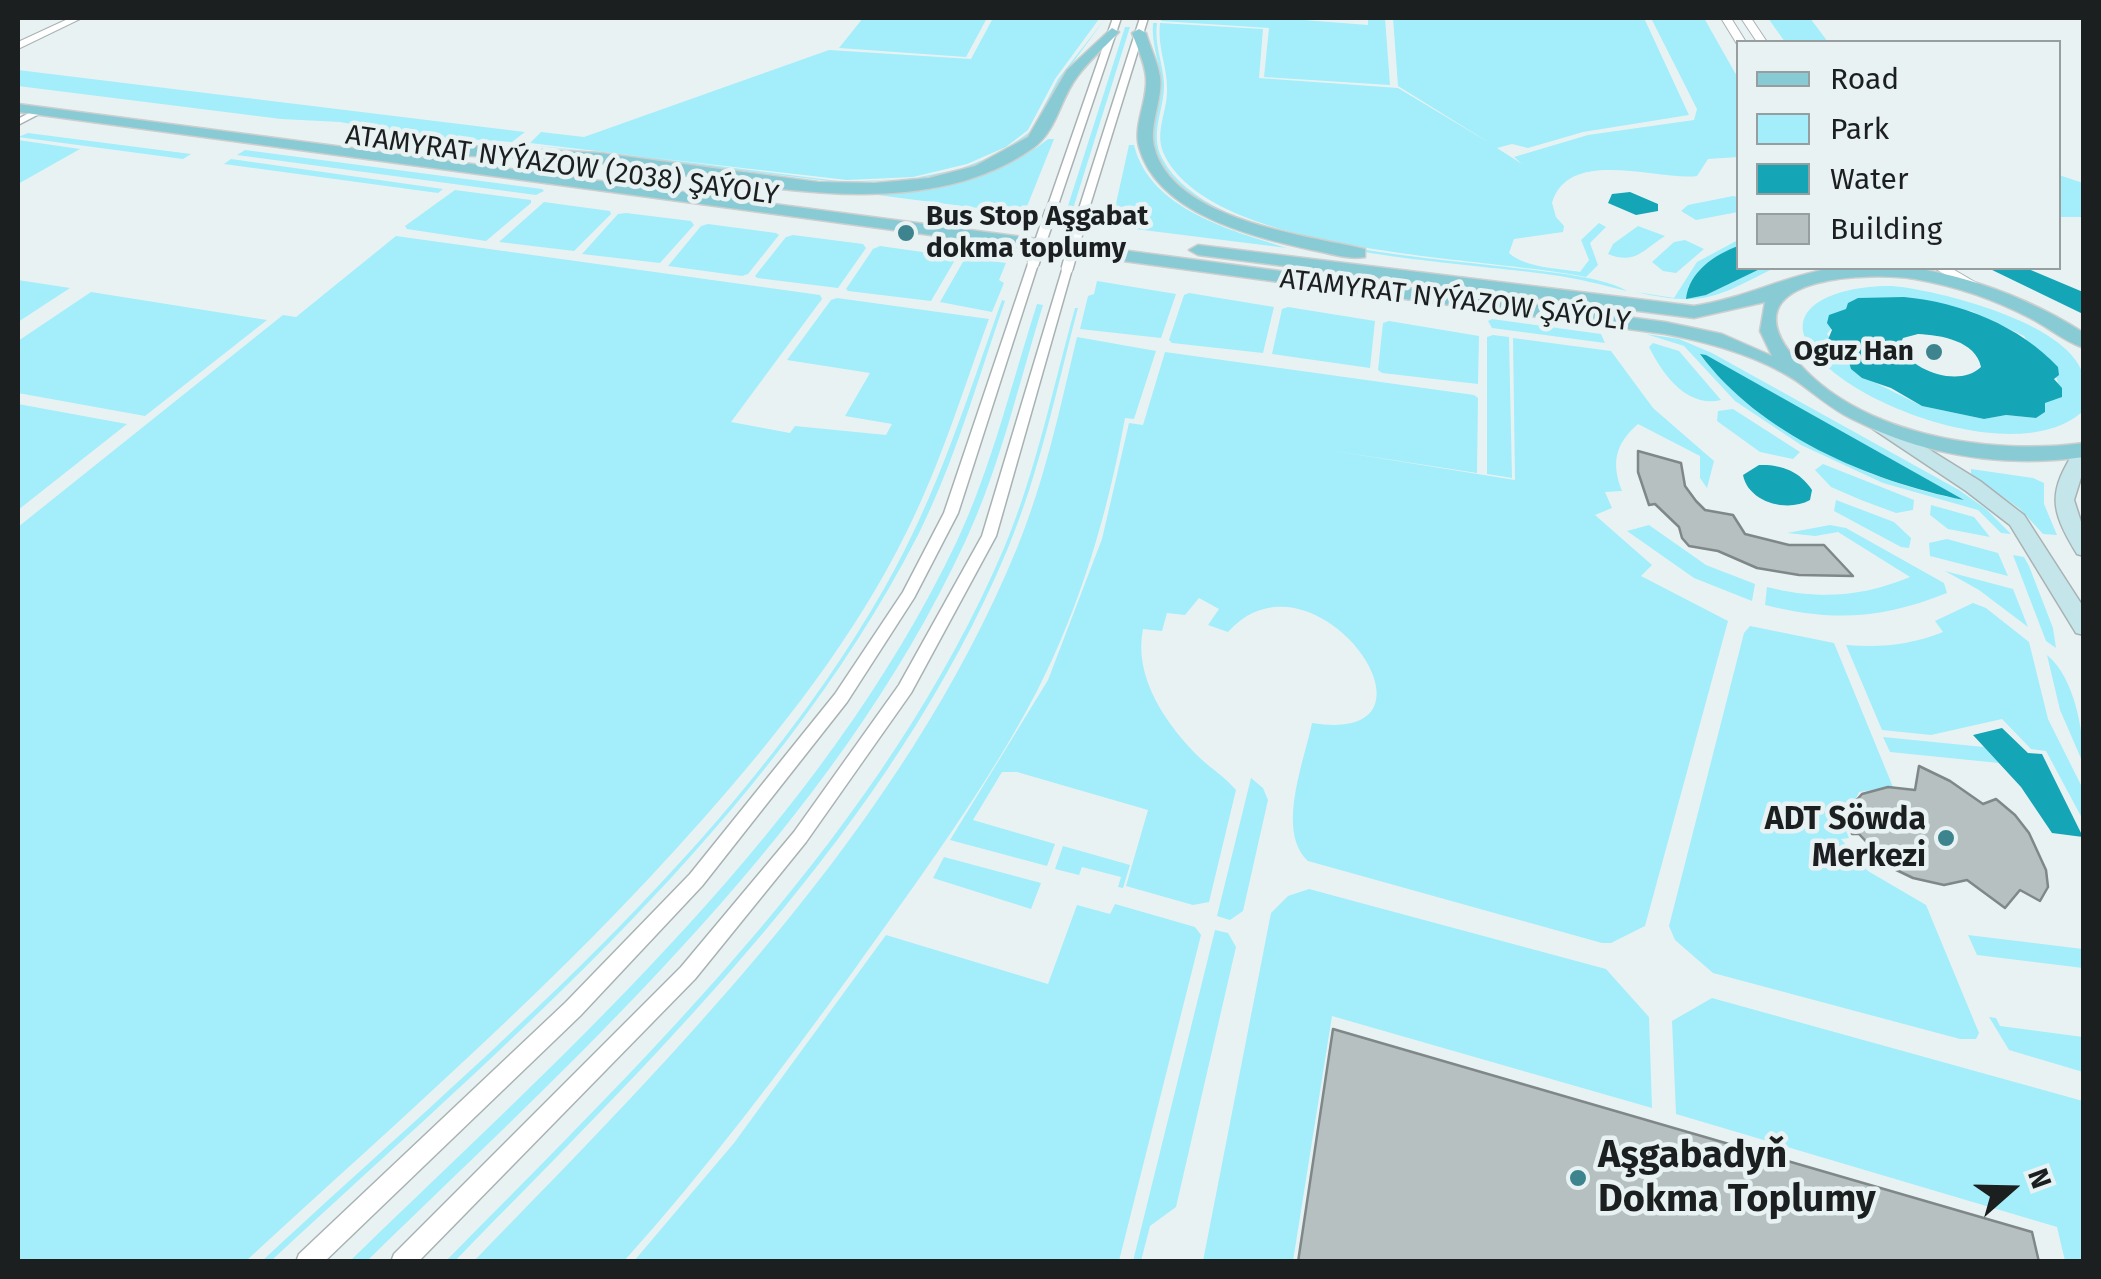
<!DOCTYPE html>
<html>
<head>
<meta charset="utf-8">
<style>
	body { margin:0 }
	#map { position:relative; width:2101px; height:1279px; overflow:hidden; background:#e9f2f3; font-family:"Fira Sans",sans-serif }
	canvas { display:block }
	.frame { position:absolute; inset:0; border:20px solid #1c1f20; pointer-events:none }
	.legend { position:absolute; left:1736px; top:40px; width:325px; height:230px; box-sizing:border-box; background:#e9f2f3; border:2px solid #979e9f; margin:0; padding:12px 18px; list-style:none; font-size:30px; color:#1c1f20 }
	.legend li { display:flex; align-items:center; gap:20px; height:50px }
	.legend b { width:50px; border:2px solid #979e9f }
	.north { position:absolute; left:1961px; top:1139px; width:100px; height:100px; -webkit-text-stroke:8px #e9f2f3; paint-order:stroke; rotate:70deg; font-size:28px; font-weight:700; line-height:40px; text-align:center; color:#1c1f20 }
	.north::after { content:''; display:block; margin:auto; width:35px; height:45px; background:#1c1f20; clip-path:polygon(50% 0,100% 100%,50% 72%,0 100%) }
</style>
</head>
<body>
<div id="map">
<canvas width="2101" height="1279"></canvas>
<div class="frame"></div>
<ul class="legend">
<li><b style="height:12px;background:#89cbd4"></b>Road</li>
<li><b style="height:28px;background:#a3eefa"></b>Park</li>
<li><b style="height:28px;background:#14a5b7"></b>Water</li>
<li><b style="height:28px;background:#b7c0c1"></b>Building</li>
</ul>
<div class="north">N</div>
</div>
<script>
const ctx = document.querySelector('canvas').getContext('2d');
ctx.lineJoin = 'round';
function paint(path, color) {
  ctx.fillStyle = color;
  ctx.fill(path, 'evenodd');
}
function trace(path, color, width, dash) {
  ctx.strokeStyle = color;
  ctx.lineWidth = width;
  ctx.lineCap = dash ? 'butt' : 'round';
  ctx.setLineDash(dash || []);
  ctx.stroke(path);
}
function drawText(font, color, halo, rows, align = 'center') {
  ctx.font = font + ' "Fira Sans",sans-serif';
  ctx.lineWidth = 9;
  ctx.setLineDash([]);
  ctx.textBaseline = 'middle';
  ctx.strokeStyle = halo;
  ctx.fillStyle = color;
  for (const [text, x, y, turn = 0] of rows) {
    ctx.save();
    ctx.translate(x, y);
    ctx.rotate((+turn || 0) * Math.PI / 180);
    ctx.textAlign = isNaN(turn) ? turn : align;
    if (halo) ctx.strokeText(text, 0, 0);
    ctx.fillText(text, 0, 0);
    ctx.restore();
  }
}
const green = new Path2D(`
	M863 18H987L966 57 839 48Z
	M993 18 1099 19 1055 79 1028 130 1006 147 967 164 913 177 847 180 647 157 846 182 914 178 960 169 1000 153 1031 131 1058 79 1105 19 1060 80 1041 121 1027 138 982 163 937 176 845 183 530 145 645 157 530 143 541 132 584 137 829 50 971 59Z
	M1162 18H1278L1368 25V18H1385L1390 85 1264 77 1269 28 1161 21Z
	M1393 18H1644L1689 115 1583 132 1528 148 1512 144 1497 148 1522 164 1514 157 1588 135 1694 120 1697 109 1651 18H1704L1738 78V157L1708 159 1697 176C1659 181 1568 146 1552 203L1556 217 1564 226 1563 232 1514 239 1509 253C1526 268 1557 268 1580 272L1589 260 1581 240 1599 223 1606 227 1590 243 1598 265 1586 277C1486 256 1208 256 1163 152 1155 131 1167 112 1167 91 1168 68 1157 47 1160 23L1263 29 1259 78 1398 88 1493 145 1398 86Z
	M1768 18H1810L1828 42H1785Z
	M1153 23H1157C1154 44 1163 63 1164 83 1165 109 1149 133 1162 158 1208 248 1434 257 1524 269 1551 272 1607 278 1627 291 1602 285 1577 278 1552 275 1454 260 1209 255 1159 158 1145 133 1162 109 1161 83 1160 63 1151 44 1153 23Z
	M1125 27H1130L1072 212H1066Z
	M18 70 525 132 512 142 419 136 340 122 281 119 18 86Z
	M28 133 191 154 183 159 18 137Z
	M1048 139H1054L1024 214 862 193C929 188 994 182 1048 139Z
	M18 140 80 149 18 184Z
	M1129 145H1134C1150 210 1233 231 1287 248L1111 226Z
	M245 150 542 189 544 191 536 195 237 155Z
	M231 159 443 189 438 193 224 164Z
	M2059 175 2083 183V217H2059Z
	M455 190 531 200V203L486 241 407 229 405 226Z
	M1733 196 1738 197V212L1696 220 1681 211 1688 205Z
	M544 202 610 211 611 214 574 251 499 242Z
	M626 213 691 221 694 225 660 263 582 254 618 214Z
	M708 224 776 233 779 235 748 274 742 276 668 266 701 226Z
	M1638 226 1665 236C1643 250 1635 265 1608 254L1613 244Z
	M793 235 863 244 866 248 838 288 757 278 755 276 786 237Z
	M396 236 820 295 822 299 731 422 790 433 795 426 886 435 892 424 845 416 870 373 787 360 831 300 837 298 989 319C963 390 941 463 907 531 855 637 780 732 702 820 562 979 401 1118 246 1261H18V527L283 315 296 317Z
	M1685 240 1704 249 1676 273 1663 271 1652 262 1674 242Z
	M1738 240V246L1711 260 1688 287 1706 295 1762 268H1774C1715 298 1703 307 1636 292L1674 298 1697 262Z
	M880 246 951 256 955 260 931 301 848 291 846 289 873 249Z
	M969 258 1006 263 999 280 1004 283 992 312 940 302 964 260Z
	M18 280 70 288 18 322Z
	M1097 281 1176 294 1161 338 1080 329 1088 296 1094 294Z
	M1892 286C1938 290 2067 322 2083 374 2086 384 2084 402 2082 412 2024 463 1883 415 1831 370 1762 311 1834 285 1892 286ZM1872 298 1971 311 2024 336 2032 349 2048 357 2058 382 2045 403V412L2036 418 2006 415 1984 419 1922 406 1856 373 1827 334 1846 310Z
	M91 292 267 320 145 416 18 393V341Z
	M1189 293 1274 307 1263 353 1172 343 1169 340 1184 295Z
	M1002 300 1005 301C978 379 955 461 918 535 768 826 507 1042 271 1261H262C484 1055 733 853 885 587 937 496 967 398 1002 300Z
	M1037 304 1043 305C1019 383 1000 467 965 542 832 828 589 1045 367 1261H350C574 1044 820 828 957 541 992 466 1012 382 1037 304Z
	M1288 307 1375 321 1370 368 1272 354 1282 309Z
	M1075 308H1078C1057 387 1040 471 1008 548 891 829 664 1047 455 1261H446C657 1047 884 829 1004 548 1036 472 1053 387 1075 308Z
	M1492 319 1601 334 1605 343 1492 328 1488 321Z
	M1389 321 1479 336 1478 384 1382 373 1378 370 1383 323Z
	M1646 334 1679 339 1712 353 1959 490 1986 509 2011 534 2001 533 1978 510 1883 483 1801 445 1735 401 1684 346ZM1700 355 1964 500C1869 483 1761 431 1700 355Z
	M1493 335 1509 337 1512 478 1487 474V337Z
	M1077 337 1156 351 1134 419 1125 418C1108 512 1081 605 1037 691 986 789 918 880 854 970 781 1070 707 1169 624 1261H474C681 1048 902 827 1017 548 1045 480 1060 408 1077 337Z
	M1513 338 1611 351 1653 408 1714 461 1707 488 1700 478V456L1638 424C1615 444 1611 463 1622 491L1605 492 1612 508 1595 515 1652 565 1641 576 1728 621 1645 926 1611 943H1602L1308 861C1276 831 1304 762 1312 723 1463 747 1314 536 1228 632L1208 625 1219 609 1199 598 1185 615 1167 613 1162 631 1143 629C1133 678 1167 726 1201 759 1212 769 1226 778 1236 790L1209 902 1193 905 1126 886 1148 810 1017 772H1002L973 820 1055 844 1047 866 950 840 1048 680 1102 539 1129 423 1143 425 1165 352 1474 395 1478 398 1477 473 1328 450 1515 480Z
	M1653 343 1679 351 1721 400C1687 408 1663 375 1649 347Z
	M18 404 127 424 18 510Z
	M1733 409 1800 452 1793 459 1760 452 1717 421 1718 411Z
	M1823 464 1914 500 1913 510 1896 513 1861 500 1831 487 1815 470Z
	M1971 469 2033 478 2044 483V504L2057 535 2043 534 2020 509 1971 474Z
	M1836 500 1894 522 1911 538 1909 548 1901 547 1834 511Z
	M1931 505 1974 517 1990 537 1948 529 1930 515Z
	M1649 525 1706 565 1755 584 1752 601 1694 578 1627 531Z
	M1830 525 1846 528 1944 583 1947 593C1882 619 1833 622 1765 605L1767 587C1819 600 1861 597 1910 577L1838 532 1815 536 1787 533Z
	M1947 539 1998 553 2008 576 1930 556 1929 543Z
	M2013 555 2024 557 2029 566 2053 628 2056 648 2046 641Z
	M1945 571 2013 589 2028 627 1979 590Z
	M1973 603 1986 608 2029 642 2048 719 2083 789V820L2046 751 2031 749 2002 719 1931 735 1882 730 1846 645C1881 648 1910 645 1943 632L1935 621Z
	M1750 626 1834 643 1893 787 1859 792 1849 815H1840L1849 838 1841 839 1868 871 1926 905 1979 1033 1976 1039H1960L1713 973 1675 940 1669 926 1744 633Z
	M2047 655C2074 677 2084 730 2083 763L2060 710Z
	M1883 737 1984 747 1999 763 1890 752Z
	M1251 778 1263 788 1268 800 1243 911 1230 920 1217 916Z
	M1063 846 1130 865 1123 888 1118 887 1121 877 1082 867 1079 875 1055 869Z
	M944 857 1041 883 1031 909 933 878Z
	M1309 889 1606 969 1649 1017 1652 1108 1332 1016 1293 1261H1203L1271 913 1288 896Z
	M1115 904 1195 927 1201 935 1119 1261H634L734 1143 886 935 1048 984 1077 905 1110 914Z
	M1215 930 1228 933 1236 947 1176 1207 1150 1226 1141 1261H1133Z
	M1968 935 2083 949V968L1977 955Z
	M1712 998 2083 1101V1261H2065L2057 1227 1676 1114 1672 1021Z
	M1989 1017 1996 1018 2000 1026 2083 1037V1072L2009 1050Z`);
const water = new Path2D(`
	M1630 192 1658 204V211L1636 215 1608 203 1612 194Z
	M1738 246V268H1762L1706 295 1686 299C1689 272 1714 255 1738 246Z
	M1988 268H2026L2083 292V314Z
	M1904 297C1960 302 2020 326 2058 367L2059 375 2054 379 2062 388V397L2045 403V412L2036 418 2006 415 1984 419 1922 406 1891 388 1862 378 1851 369 1848 359 1827 342 1832 330 1827 323 1829 315 1846 309 1848 303 1858 298ZM1918 334C1941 335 1976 341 1981 367 1959 388 1913 371 1899 347L1903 338Z
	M1700 354 1706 355 1964 500C1869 481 1759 434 1700 354Z
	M1759 465C1780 464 1800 471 1812 490L1810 500C1787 513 1748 502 1743 475Z
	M2002 728 2028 753 2042 754 2083 837 2052 833 2021 787 1973 735Z`);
const building = new Path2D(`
	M1638 451 1681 463 1685 486 1696 501 1705 510 1733 515 1745 534 1789 545H1824L1853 576 1799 575 1757 568 1718 551 1689 546 1682 538 1679 527 1655 504 1649 505 1638 472Z
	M1919 766 1950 781 1983 804 1996 799 2015 815 2029 833 2046 870 2048 887 2040 901 2020 890 2005 908 1967 880 1944 885 1913 878 1890 867 1859 834H1852L1850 827 1854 803 1862 794 1888 787 1915 790Z
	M1333 1029 2032 1232 2039 1262H1298Z`);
const minor = new Path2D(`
	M1113 18H1121L1056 211 1047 213 1046 211Z
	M1140 18H1148L1087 215 1078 217 1077 215Z
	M38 108 42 111 41 113 18 125V119Z
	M1033 261 1038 264 958 513 914 598 847 702 702 886 580 1016 324 1262H296L299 1254 566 1002 690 874 835 694 903 592 944 513 1028 264Z
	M1063 267 1072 269 996 536 911 693 806 842 695 979 418 1262H391L394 1254 681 967 794 832 899 685 982 536Z`);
const tertiary = new Path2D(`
	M70 18H82L18 49V42Z
	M1721 18H1731L1746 42 1737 44Z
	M1741 18H1751L1767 42H1757Z
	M1934 268H1951L1985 288 1973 291Z`);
const secondary = new Path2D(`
	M1880 419 1980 481 2024 515 2084 608V635L2076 633 2010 525 1966 491 1873 429 1871 425Z
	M2084 445V468L2074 500 2084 531V556L2077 554C2049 508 2048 492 2077 447Z`);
const primary = new Path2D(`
	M1112 28 1119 32C1105 47 1089 60 1077 77 1060 99 1057 131 1033 148 915 232 733 178 601 163 550 157 499 157 448 155L440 150 448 145 600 153 818 182 875 183 929 178 975 166 1028 137 1067 70Z
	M1139 29 1146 33C1150 47 1158 63 1160 77 1163 99 1149 124 1154 146 1171 220 1305 235 1365 249V257C1348 260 1329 253 1312 250 1253 237 1157 214 1139 147 1133 125 1148 100 1146 78 1145 63 1137 47 1132 33Z
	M18 104 1665 322 1722 334 1772 356 1760 331 1765 302 1694 318 1198 255 1189 250 1198 245 1694 306C1741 299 1781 278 1827 269 1909 252 2016 289 2084 333V348C2065 342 2048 327 2030 318 1994 299 1955 286 1915 279 1874 272 1733 274 1789 351 1850 435 1989 456 2084 443V457C2003 468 1925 456 1852 419 1831 409 1814 393 1795 380 1758 356 1708 342 1665 334L18 112Z`);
const minorBridge = new Path2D(`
	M1033 264 1051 211
	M1067 269 1082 215`);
const markers = [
	[906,233,10,"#3d848e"],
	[1934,352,10,"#3d848e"],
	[1946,838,10,"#3d848e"],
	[1578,1178,10,"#3d848e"]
];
const farStreetnames = [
	["ATAMYRAT NYÝAZOW (2038) ŞAÝOLY",562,166,8],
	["ATAMYRAT NYÝAZOW ŞAÝOLY",1455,301,7]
];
const farPoinames = [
	["Bus Stop Aşgabat",926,217],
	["dokma toplumy",926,249],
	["Oguz Han",1914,352,"right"]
];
const poiNames = [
	["ADT Söwda",1926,820],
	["Merkezi",1926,857]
];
const nearPoinames = [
	["Aşgabadyň",1598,1156],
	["Dokma Toplumy",1598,1200]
];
paint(green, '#a3eefa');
paint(water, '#14a5b7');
paint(building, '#b7c0c1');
trace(building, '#7f8788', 2.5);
trace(minor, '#a9b2b3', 3);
trace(tertiary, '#a9b2b3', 2);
trace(secondary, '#a9b2b3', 3);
trace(primary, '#cdcece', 3);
paint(minor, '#fff');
paint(tertiary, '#fff');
paint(secondary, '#c4e5ea');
paint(primary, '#89cbd4');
trace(minorBridge, '#a9b2b3', 14, []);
trace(minorBridge, '#fff', 11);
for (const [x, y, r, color] of markers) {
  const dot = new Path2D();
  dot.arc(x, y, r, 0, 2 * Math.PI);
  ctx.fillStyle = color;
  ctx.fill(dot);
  trace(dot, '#e9f2f3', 4);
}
drawText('28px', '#1c1f20', '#e9f2f3', farStreetnames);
drawText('bold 28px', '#1c1f20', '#e9f2f3', farPoinames, 'left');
drawText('bold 32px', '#1c1f20', '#e9f2f3', poiNames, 'right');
drawText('bold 38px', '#1c1f20', '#e9f2f3', nearPoinames, 'left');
</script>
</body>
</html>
